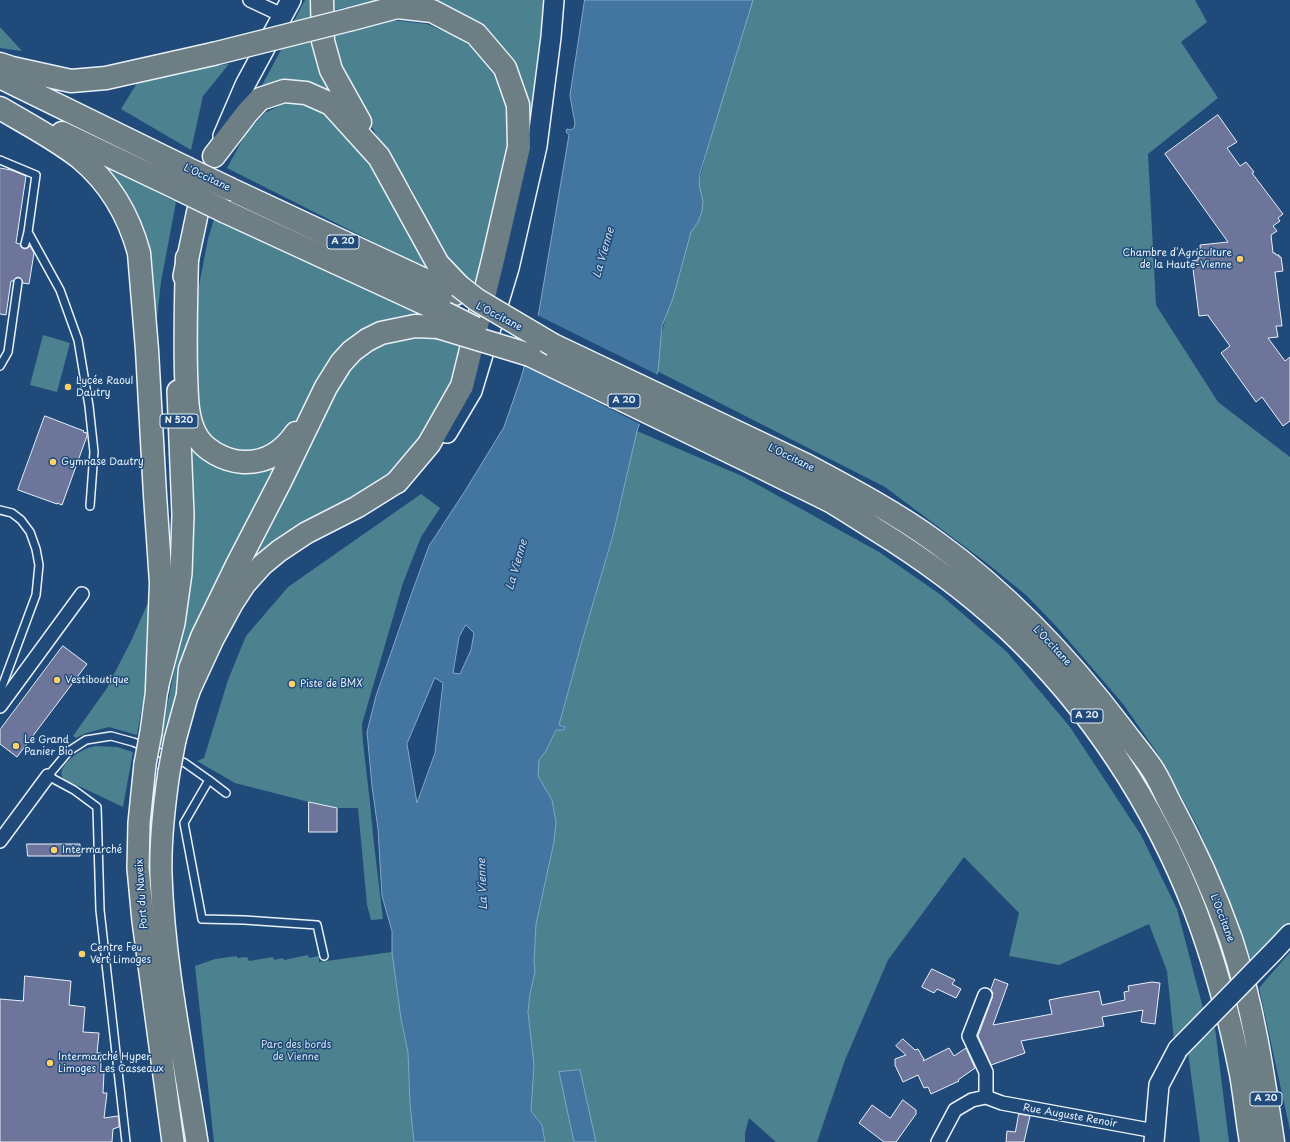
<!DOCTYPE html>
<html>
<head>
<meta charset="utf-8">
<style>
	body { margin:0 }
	canvas { display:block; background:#1f4a7a }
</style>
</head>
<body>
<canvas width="1290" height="1142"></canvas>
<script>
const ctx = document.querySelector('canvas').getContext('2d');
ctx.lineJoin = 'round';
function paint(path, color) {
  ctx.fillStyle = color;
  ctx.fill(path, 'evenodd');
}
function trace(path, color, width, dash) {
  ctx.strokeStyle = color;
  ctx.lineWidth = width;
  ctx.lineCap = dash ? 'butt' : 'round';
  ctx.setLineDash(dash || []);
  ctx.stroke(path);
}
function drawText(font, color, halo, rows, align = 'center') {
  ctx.font = font + ' "Playpen Sans",sans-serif';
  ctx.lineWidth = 3;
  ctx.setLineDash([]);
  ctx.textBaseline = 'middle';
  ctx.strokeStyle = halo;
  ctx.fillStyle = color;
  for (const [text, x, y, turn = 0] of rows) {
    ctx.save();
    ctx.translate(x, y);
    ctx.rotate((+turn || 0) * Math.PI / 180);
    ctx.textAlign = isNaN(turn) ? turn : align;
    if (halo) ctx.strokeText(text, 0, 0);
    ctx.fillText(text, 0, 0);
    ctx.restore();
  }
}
const green = new Path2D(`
	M305 0H317L316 17 293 23Z
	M331 0H548L530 150 496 43 463 14 427 3 394 1 364 4 328 11Z
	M744 0H1195L1207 22 1181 42 1218 98 1148 154 1156 305 1218 402 1290 457V925L1253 964 1199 829 1156 751 1123 704 1057 627 1026 595 984 561 885 487 653 369Z
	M391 20 427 24 453 35 474 48 494 71 504 91 511 115 514 150 478 285 464 277 446 258 411 188 392 162 337 67 328 33Z
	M0 27 22 51 0 48Z
	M313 37 339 98 259 91 283 46Z
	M229 64 203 96 191 150 121 109 142 75Z
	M289 101 313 106 339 123 365 157 428 264 425 268 227 168 246 133 265 113Z
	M94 160 176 202 161 282 157 317 155 358 146 272Z
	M214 219 281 248 435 321 415 320 317 382 292 432 264 454 218 449 196 419 195 306 208 239Z
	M412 332 466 345 436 423 396 468 358 494 309 519 285 533 248 566 335 384 367 349Z
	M43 335 70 343 57 392 30 385Z
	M637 431 742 476 879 552 941 595 1007 652 1070 727 1141 835 1177 909 1204 1012 1174 1040 1167 971 1149 924 1059 965 1009 956 1019 913 964 857 888 960 845 1060 817 1142H776L749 1118 745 1133V1142H596L579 1070 560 1072 574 1142H545L542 1125 531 1111 534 1065 528 1012 530 994 535 972 534 961 536 924 554 842 556 822 552 800 538 776 539 760 546 751 559 725 582 641 613 535Z
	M187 442 216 466 228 471 256 472 282 461 182 675 169 719 163 746 159 745 181 638 192 556 191 499Z
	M421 494 440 508 421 537 403 583 362 724 363 742 370 803 374 844 383 919 371 920 367 905 358 808H337L309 802 235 783 197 761 204 758 228 680 246 636 288 587Z
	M151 596 148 674 137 735 109 727 86 733 76 738 73 736 107 688 132 639Z
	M96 746 117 747 133 752 123 807 64 779C54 769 77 752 86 749 89 747 93 747 96 746Z
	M392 952 401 1019 408 1052 410 1104 414 1142H214L195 966 215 959 237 956V958L247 957 249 961 273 957 274 960 283 958 284 960 308 955 309 958 319 956V962Z
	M1290 952V1130L1259 988Z
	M1215 1028 1229 1142H1200L1188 1052Z`);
const water = new Path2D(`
	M585 0H753L700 173 699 185 703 201 702 211 698 222 691 232 673 298 662 326 658 371 637 431 613 535 582 641 559 725 565 727 564 730H556L546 751 539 760 538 776 552 800 556 822 554 842 536 924 534 961 535 972 530 994 528 1012 534 1065 531 1111 542 1125 545 1142H414L410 1104 408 1052 401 1019 392 952V931L382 896 378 829 372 786 367 732 376 696 411 595 429 546 465 491 504 427 521 378 538 317 569 135 566 132 567 129 571 130 574 128 575 123 570 96ZM466 625 474 633 471 650 460 674 453 673 459 637ZM435 678 443 683 435 753 417 803 407 744Z
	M580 1070 596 1142H574L559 1072Z`);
const pier = new Path2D(`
	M537 315 658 375 642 425 540 373 523 365Z`);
const building = new Path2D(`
	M1218 115 1237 142 1227 148 1240 166 1246 162 1254 172 1252 173 1283 214 1278 218 1280 221 1273 226 1277 231 1271 235 1273 253H1275L1276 255H1279V257H1281L1283 271 1275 272 1282 326H1276L1278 337 1268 338 1285 361 1290 357V421L1283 426 1262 397 1256 402 1221 353 1230 346 1209 317 1208 315 1199 316 1192 261 1198 260V257H1201L1200 245 1228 242 1165 154Z
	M0 168 11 170 26 176 16 243 20 244 21 247 24 249 28 248 30 246 34 253 29 284 23 283 22 280 19 277 16 278 13 281H11L6 315 0 314Z
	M45 416 84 431 83 432 87 433V436L62 505 57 503V504L18 490Z
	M63 646 87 664 17 757 0 744V730Z
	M309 802 337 808V832H309Z
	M27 844H80V856H28Z
	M932 969 955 980 952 984 961 989 956 998 937 989 934 993 922 987Z
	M25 976 71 981 69 1005 85 1007 83 1032 99 1033 97 1053H101L100 1072 104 1073 103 1093H107L104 1118 118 1116 119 1120V1127L113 1129 112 1142H0V999L23 1001Z
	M995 979 1008 984 993 1025 1052 1014 1049 1000 1064 997 1099 991 1102 1005 1125 1000 1124 992 1129 991 1128 986 1152 982 1160 983 1155 1024 1141 1022 1143 1010 1102 1017 1104 1026 1021 1041 1025 1053 991 1065 978 1036 992 998 993 993 991 990Z
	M903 1039 915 1050 918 1049 922 1056 924 1059 923 1061 949 1048 954 1056 966 1048 975 1068 958 1080 959 1081 931 1094 928 1087 924 1088 918 1075 903 1082 895 1065V1059L906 1055 896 1046Z
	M903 1100 916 1110V1114L896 1142H884L859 1123 872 1105 890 1118Z
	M1019 1114 1030 1116 1024 1142H1006L1007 1131 1015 1132Z`);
const lane = new Path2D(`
	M0 160 36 175 28 232 60 290 78 340 89 406 94 452 90 506
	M25 244 28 232
	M0 366 8 352 18 282
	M0 510 12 513 21 520 30 532 36 549 39 565 36 595 0 692
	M209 780 226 793
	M126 1142 100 910 97 807 74 790 48 776 69 751 86 740 111 736 133 742 185 763 209 780 184 823 202 919 244 920 317 925 324 956`);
const street = new Path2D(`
	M250 0 282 15
	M0 706 82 594
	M0 841 48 776
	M985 995 969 1036 986 1072V1097
	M938 1142 955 1110 972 1100 986 1097 1002 1103 1155 1131`);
const secondary = new Path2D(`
	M223 136 245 85 291 0
	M447 433 472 391 509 268 537 146 551 37 554 0
	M1274 951 1290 934
	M1154 1142 1159 1085 1178 1049`);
const primary = new Path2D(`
	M184 276 198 210 206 184
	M151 732 157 688 174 623 181 573 183 515 178 391
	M175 740 188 693 213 639 232 604 245 584 262 565 279 551 306 533 357 507 397 482
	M145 764 139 823 138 868 143 921 173 1142
	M169 772C164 806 160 841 161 875 164 965 183 1053 197 1142`);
const highway = new Path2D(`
	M322 0 323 41 331 70 360 122
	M352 19 397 7 432 11 476 34 505 68 518 105 519 147 493 260 462 386 429 444 397 482
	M0 64 12 68 71 81 106 78 213 54
	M0 77 186 168
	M0 108C27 124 56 139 80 158 110 183 129 216 139 253L147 350 155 495 161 583 157 688
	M62 133 179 189
	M214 156 247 113 260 99 284 91 306 93 331 104 379 157 438 264 459 286
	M230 189 455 294
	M226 212 445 313
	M187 258C186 296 185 335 186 373 187 394 186 415 195 433 203 450 225 461 243 462 266 463 283 452 296 433
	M553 345 806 465C851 489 896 513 936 542 1008 594 1069 659 1122 729 1131 741 1142 754 1151 767 1158 777 1163 789 1169 801 1193 845 1214 891 1231 939 1253 1005 1263 1074 1273 1142
	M530 355C607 392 684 429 761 467 784 479 809 490 832 502 847 511 861 520 875 529 922 558 967 591 1007 628 1090 706 1154 804 1195 910 1215 963 1230 1019 1241 1074 1245 1097 1247 1120 1251 1142
	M188 693 190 669 202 637 237 565 280 482 326 387 341 363 352 351 367 340 381 333 415 326 438 327`);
const secondaryBridge = new Path2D(`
	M1178 1049 1274 951`);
const primaryBridge = new Path2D(`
	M145 764 151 732
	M169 772 175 740`);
const highwayBridge = new Path2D(`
	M213 54 352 19
	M186 168 230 189
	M179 189 226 212
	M459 286 477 300 553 345
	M445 313 475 328
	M438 327 530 355`);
const markers = [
	[1240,259,4,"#ffd166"],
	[68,387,4,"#ffd166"],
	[53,462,4,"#ffd166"],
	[57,680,4,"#ffd166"],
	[292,684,4,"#ffd166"],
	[16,746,4,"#ffd166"],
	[54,850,4,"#ffd166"],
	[82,954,4,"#ffd166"],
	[50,1063,4,"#ffd166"]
];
const shields = [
	[343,242,32],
	[624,401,32],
	[179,421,38],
	[1087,716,32],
	[1266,1099,32]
];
const shieldNames = [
	["A 20",343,242],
	["A 20",624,401],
	["N 520",179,421],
	["A 20",1087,716],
	["A 20",1266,1099]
];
const streetNames = [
	["L'Occitane",207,178,25],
	["L'Occitane",499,317,27],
	["L'Occitane",791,458,26],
	["L'Occitane",1052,646,47],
	["Port du Naveix",142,894,-94],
	["L'Occitane",1222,918,69],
	["Rue Auguste Renoir",1070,1116,10]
];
const poiNames = [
	["Chambre d'Agriculture",1232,253,"right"],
	["de la Haute-Vienne",1232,265,"right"],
	["Lycée Raoul",76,381],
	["Dautry",76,393],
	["Gymnase Dautry",61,462],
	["Vestiboutique",65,680],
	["Piste de BMX",300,684],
	["Le Grand",24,740],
	["Panier Bio",24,752],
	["Intermarché",62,850],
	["Centre Feu",90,948],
	["Vert Limoges",90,960],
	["Intermarché Hyper",58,1057],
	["Limoges Les Casseaux",58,1069]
];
const parkNames = [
	["Parc des bords",296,1045],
	["de Vienne",296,1057]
];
const waterNames = [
	["La Vienne",604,253,-74],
	["La Vienne",517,565,-74],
	["La Vienne",483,884,-92]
];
paint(green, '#4c818f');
paint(water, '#42759f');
trace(water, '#84a7c3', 1);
paint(pier, '#1f4a7a');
paint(building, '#6d759a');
trace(building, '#e8f1f8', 1);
trace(lane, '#e8f1f8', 10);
trace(street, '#e8f1f8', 16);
trace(secondary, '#e8f1f8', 22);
trace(primary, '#e8f1f8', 24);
trace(highway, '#e8f1f8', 25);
trace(lane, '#1f4a7a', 7);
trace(street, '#1f4a7a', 13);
trace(secondary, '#1f4a7a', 19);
trace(primary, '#6d7e84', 21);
trace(highway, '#6d7e84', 22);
trace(secondaryBridge, '#e8f1f8', 22, []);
trace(primaryBridge, '#e8f1f8', 24, []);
trace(highwayBridge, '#e8f1f8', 25, []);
trace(secondaryBridge, '#1f4a7a', 19);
trace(primaryBridge, '#6d7e84', 21);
trace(highwayBridge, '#6d7e84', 22);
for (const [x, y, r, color] of markers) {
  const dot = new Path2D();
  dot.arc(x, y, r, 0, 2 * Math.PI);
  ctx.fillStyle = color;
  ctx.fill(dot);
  trace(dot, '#1f4a7a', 1.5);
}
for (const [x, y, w] of shields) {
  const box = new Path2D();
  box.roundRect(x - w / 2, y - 7, w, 14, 3);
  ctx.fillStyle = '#1f4a7a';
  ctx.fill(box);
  trace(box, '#e8f1f8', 1);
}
drawText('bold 9px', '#e8f1f8', null, shieldNames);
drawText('10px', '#e8f1f8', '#1f4a7a', streetNames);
drawText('10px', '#e8f1f8', '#1f4a7a', poiNames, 'left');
drawText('10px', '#d1e0e8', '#1f4a7a', parkNames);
drawText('italic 11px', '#cfdeeb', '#1f4a7a', waterNames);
</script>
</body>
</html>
